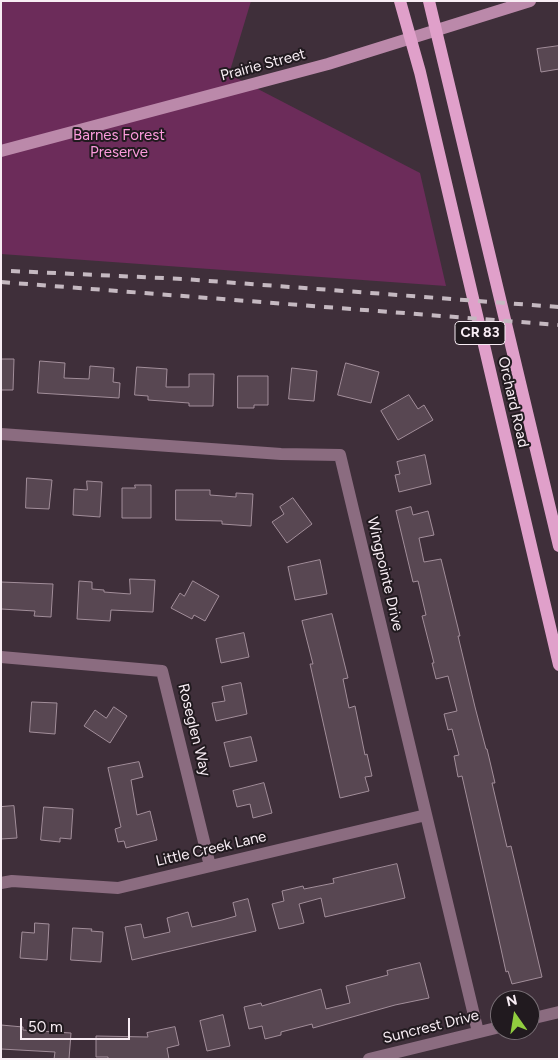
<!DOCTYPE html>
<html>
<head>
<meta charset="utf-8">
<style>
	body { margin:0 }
	#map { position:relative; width:560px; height:1060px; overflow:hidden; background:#3f2f3a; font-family:Figtree,sans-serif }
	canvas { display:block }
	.frame { position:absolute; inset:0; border:2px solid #f8edf4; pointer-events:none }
	.north { position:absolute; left:490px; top:990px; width:50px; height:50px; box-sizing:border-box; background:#211a1f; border:1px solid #776e74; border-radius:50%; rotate:347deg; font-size:14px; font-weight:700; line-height:20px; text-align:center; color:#f8edf4 }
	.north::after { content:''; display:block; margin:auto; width:18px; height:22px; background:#91cd3f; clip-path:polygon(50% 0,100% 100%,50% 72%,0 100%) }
	.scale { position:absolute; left:20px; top:1018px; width:110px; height:22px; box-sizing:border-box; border:2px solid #f8edf4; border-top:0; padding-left:6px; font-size:15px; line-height:18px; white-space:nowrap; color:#f8edf4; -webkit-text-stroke:4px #211a1f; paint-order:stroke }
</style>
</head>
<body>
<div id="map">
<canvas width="560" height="1060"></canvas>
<div class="frame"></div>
<div class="north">N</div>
<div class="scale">50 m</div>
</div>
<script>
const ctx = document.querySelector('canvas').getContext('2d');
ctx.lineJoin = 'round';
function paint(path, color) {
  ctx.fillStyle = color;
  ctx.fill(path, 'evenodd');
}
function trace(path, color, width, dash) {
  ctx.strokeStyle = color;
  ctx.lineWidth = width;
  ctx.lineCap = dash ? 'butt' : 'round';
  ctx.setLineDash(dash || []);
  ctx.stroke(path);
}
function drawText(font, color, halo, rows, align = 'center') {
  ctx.font = font + ' Figtree,sans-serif';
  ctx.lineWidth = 4;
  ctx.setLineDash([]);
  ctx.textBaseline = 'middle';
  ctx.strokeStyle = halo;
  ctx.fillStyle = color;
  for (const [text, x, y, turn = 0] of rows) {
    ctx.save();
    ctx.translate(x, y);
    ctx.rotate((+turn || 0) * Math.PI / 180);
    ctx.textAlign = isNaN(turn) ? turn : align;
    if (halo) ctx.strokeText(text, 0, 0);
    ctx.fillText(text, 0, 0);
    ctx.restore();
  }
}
const green = new Path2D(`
	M1 1H251L229 74 420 173 446 286 1 254Z`);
const building = new Path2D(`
	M559 46V69L541 72 537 49Z
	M1 359H14L13 390H1Z
	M40 361 65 363 64 378 89 379 90 366 114 368 113 382 120 383 119 398 38 393Z
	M346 363 379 372 371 403 338 395Z
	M137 367 167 369 166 387H189V374H214L213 406H189V403L148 400V396L135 395Z
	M292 368 317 371 314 401 289 399Z
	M238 376H268V405H254V408H238Z
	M409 395 418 409 424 405 433 420 398 440 381 411Z
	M425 455 431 484 399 492 395 475 400 474 397 462Z
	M27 478 52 480 49 509 26 508Z
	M87 481 102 482 100 517 73 515 74 489 87 490Z
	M135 485H151V518H122V488H135Z
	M176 490H210V495L236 497V493L253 494 251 526 222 524V521L176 520Z
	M293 498 312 524 287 543 272 522 284 514 280 507Z
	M411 507 413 515 428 511 434 535 419 538 424 562 441 559 460 636H458L475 707 486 749H487L495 783H492L507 847 511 846 542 977 512 984 508 971 506 972 501 949 462 776 458 777 454 756 459 755 452 729 448 730 444 714 457 711 448 676 436 679 432 663H434L422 616 426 615 418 581 413 582 396 511Z
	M320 560 327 594 295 600 288 567Z
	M130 579 155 580 153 612 111 610 110 621 77 619 79 581 92 582V589L104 590V592L130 594Z
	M193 581 219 596 205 621 194 615 192 619 171 608 180 593 184 596Z
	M1 582 53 584 51 617 34 616 35 611 1 609Z
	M332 614 348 678 343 679 349 708 355 706 365 755 367 754 372 776 365 777 369 791 340 798 310 664H313L302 621Z
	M244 633 249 657 221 663 216 639Z
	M241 683 247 714 216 721 212 703 225 701 222 687Z
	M32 702 57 703 55 734 30 732Z
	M114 707 127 716 110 743 84 726 95 710 106 718Z
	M251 737 257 761 230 767 224 743Z
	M139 762 143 777 131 780 137 815 150 811 157 840 126 848 124 841 118 842 115 829 121 827 108 768Z
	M264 783 272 813 253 818 250 804 237 807 233 791Z
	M14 806 17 838 1 839V807Z
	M44 807 73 809 71 839 60 838V842L41 840Z
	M397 864 405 898 325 917 321 898 299 904 304 923 279 929 272 904 284 901 282 891 303 886 304 889 334 883 333 879Z
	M248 899 256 931 132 960 125 927 141 924 144 938 170 932 167 918 188 912 192 927 222 920 236 916 233 903Z
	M35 923 49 924 47 960 20 958 22 932 34 933Z
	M73 928 92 929 91 931 103 932 101 962 71 960Z
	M420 963 429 998 395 1005 313 1028 312 1024 281 1032V1035L265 1039 262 1026 249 1029 244 1007 261 1003 262 1006 321 989 326 1009 350 1003 346 986 388 975 387 971Z
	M223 1015 230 1046 207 1051 200 1021Z
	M1 1025 23 1027V1030L71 1033 69 1059H54L55 1052 1 1049Z
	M175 1027 179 1045 167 1048 169 1059H108V1057H96V1036L148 1037 147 1033Z`);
const street = new Path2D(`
	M1 434 281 454 340 455 478 1032
	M1 657 162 671 210 866
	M1 883 12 881 118 888 426 815
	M530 1019 559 1012
	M369 1059 500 1027`);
const secondary = new Path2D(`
	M1 151 328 64 530 1`);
const primary = new Path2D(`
	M400 1 420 72 559 665
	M429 1 559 546`);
const rail = new Path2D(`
	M11 271 183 279 559 307
	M1 282 559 325`);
const shields = [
	[480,333,50]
];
const shieldNames = [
	["CR 83",480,333]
];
const streetNames = [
	["Prairie Street",263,65,-15],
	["Orchard Road",513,402,77],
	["Wingpointe Drive",385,574,77],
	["Roseglen Way",194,730,76],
	["Little Creek Lane",211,849,-13],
	["Suncrest Drive",431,1027,-14]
];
const parkNames = [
	["Barnes Forest",119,136],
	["Preserve",119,153]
];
paint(green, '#6c2c5a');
paint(building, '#584752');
trace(building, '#a28e9a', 1);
trace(street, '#8b6c80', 12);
trace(secondary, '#bb89aa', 12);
trace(primary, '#e0a0ca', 12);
trace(rail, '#c5b9c1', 4, [9, 9]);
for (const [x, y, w] of shields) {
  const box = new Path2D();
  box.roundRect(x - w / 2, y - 11.5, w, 23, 4);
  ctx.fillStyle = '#211a1f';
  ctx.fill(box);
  trace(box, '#f8edf4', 1);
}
drawText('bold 14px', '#f8edf4', null, shieldNames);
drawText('15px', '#f8edf4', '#211a1f', streetNames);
drawText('15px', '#fb9bdc', '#211a1f', parkNames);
</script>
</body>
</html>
